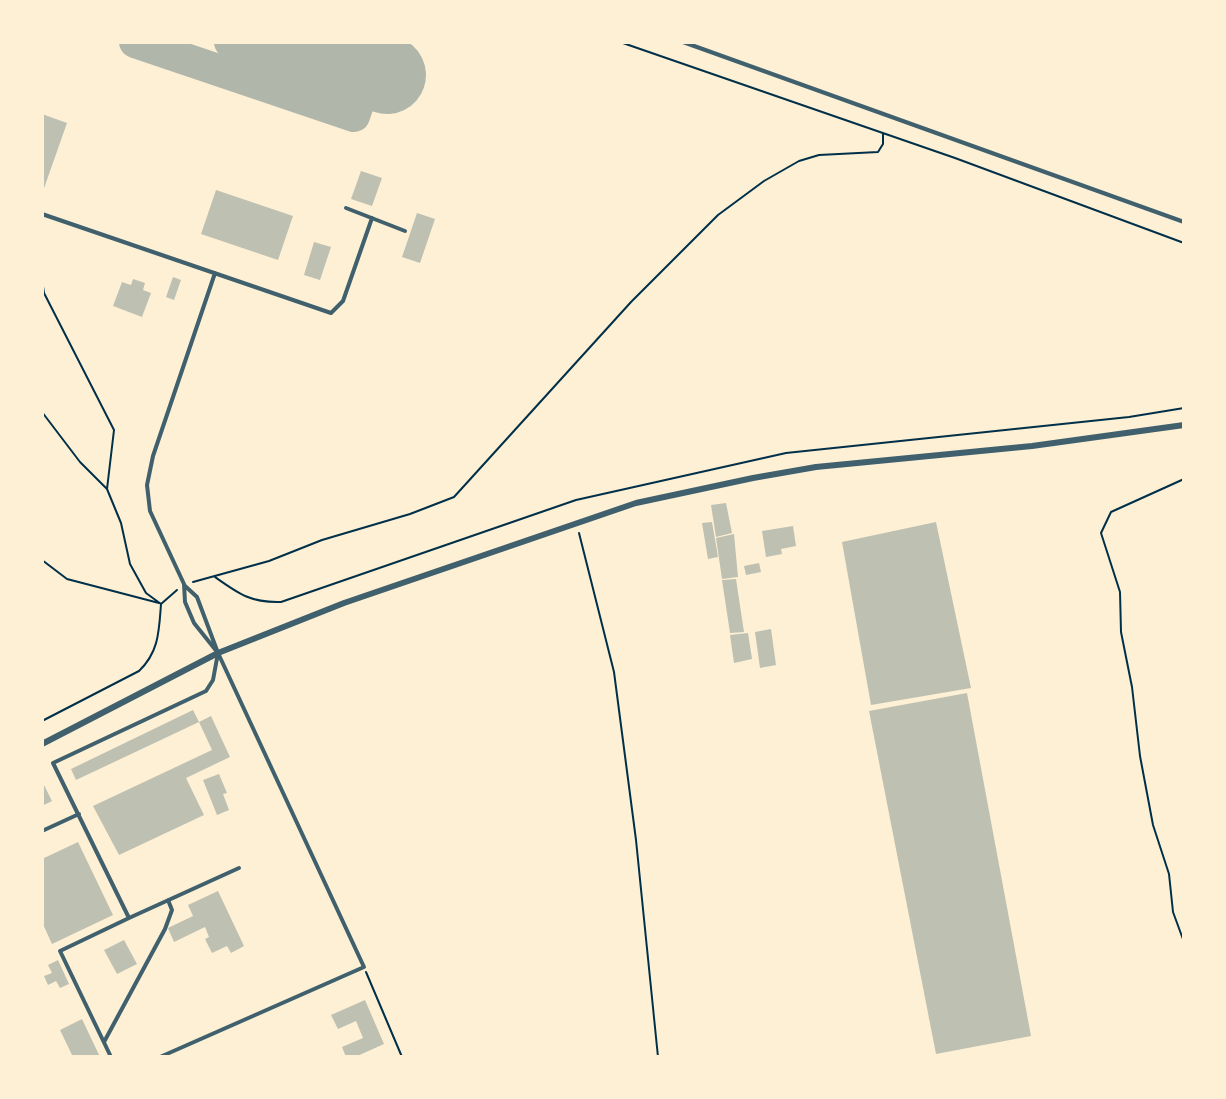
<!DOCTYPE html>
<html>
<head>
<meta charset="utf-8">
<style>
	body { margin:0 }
	#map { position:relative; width:1226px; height:1099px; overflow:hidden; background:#fdf0d5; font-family:"Golos Text",sans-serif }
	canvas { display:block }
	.frame { position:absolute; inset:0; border:44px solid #fdf0d5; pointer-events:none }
</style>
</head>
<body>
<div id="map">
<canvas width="1226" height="1099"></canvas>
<div class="frame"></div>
</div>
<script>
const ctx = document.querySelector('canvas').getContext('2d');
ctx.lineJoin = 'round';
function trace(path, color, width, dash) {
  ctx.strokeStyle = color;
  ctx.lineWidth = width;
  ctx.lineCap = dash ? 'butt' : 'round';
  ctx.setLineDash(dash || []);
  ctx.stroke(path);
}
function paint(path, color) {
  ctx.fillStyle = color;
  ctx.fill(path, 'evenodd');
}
const taxiway = new Path2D(`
	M135 42 354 116 364 87
	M230 42 376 91`);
const runway = new Path2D(`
	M289 42 387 75`);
const building = new Path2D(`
	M42 114 67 123 42 194Z
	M361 171 382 178 372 206 351 199Z
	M216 190 293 216 278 260 201 234Z
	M417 213 435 219 420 263 402 257Z
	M314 242 331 247 320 280 304 275Z
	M173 277 181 280 174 300 166 297Z
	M133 279 145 283 143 290 151 293 142 317 113 306 122 282 131 285Z
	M726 503 732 533 716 537 711 505Z
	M712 522 718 557 708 559 702 523Z
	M936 522 971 688 871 705 842 542Z
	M793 526 796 546 781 549 782 554 766 557 762 531Z
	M734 534 738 577 722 579 716 538Z
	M759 563 761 572 746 575 744 566Z
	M736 579 744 632 730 633 722 580Z
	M771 629 776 665 760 668 755 632Z
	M748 633 752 659 734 663 730 635Z
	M967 693 1031 1036 936 1054 869 711Z
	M193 710 199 722 76 780 71 769Z
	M211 716 230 757 186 778 204 815 119 855 93 806 212 750 199 722Z
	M219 774 227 793 223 794 229 810 217 815 203 780Z
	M42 781 52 801 42 806Z
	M78 842 113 915 52 944 42 922V859Z
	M218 891 244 946 231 953 227 946 212 953 205 939 209 937 205 927 174 942 168 928 193 916 188 905Z
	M124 940 137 964 117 974 104 950Z
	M58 960 69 984 60 988 56 981 48 985 44 976 52 973 48 965Z
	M365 1000 384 1044 355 1057H346L342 1047 363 1038 356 1021 338 1029 331 1015Z
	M82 1019 100 1057H73L60 1030Z`);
const path = new Path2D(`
	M620 42 955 158 1184 243
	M42 280 44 293 114 430 107 489 121 523 130 564 146 593 161 604
	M42 412 80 462 107 489
	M1184 479 1111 512 1101 533 1120 592 1121 632 1132 687 1140 756 1153 825 1169 874 1173 912 1184 942
	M579 533 614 672 636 840 658 1057
	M42 560 67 579 159 603
	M215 577C239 594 251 603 281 602L576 500 786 453 1129 417 1184 408
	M193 582 269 561 322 540 410 514 454 497 631 302 718 215 764 181 799 161 819 155 878 152 883 144V134
	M42 721 139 671C159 652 159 631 161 604L177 590
	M366 972 402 1057`);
const service = new Path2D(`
	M683 42 1184 222
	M346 208 405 231
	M42 214 331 313 343 301 372 218
	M42 831 79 814
	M129 918 239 868
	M104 1042 165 929 172 910 168 900
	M111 1057 60 951 129 918 53 763 206 691 213 680 218 653 194 623 185 602 184 584 150 511 147 485 153 456 215 273
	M160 1057 364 967 218 653 197 597 184 585`);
const minor = new Path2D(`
	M42 744 218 653 344 603 636 503 753 478 816 467 1032 446 1184 425`);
trace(taxiway, '#b1b6ab', 32);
trace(runway, '#b1b6ab', 78);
paint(building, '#bec0b2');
trace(path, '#003049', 2);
trace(service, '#3f606c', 4);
trace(minor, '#3f606c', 6);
</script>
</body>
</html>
